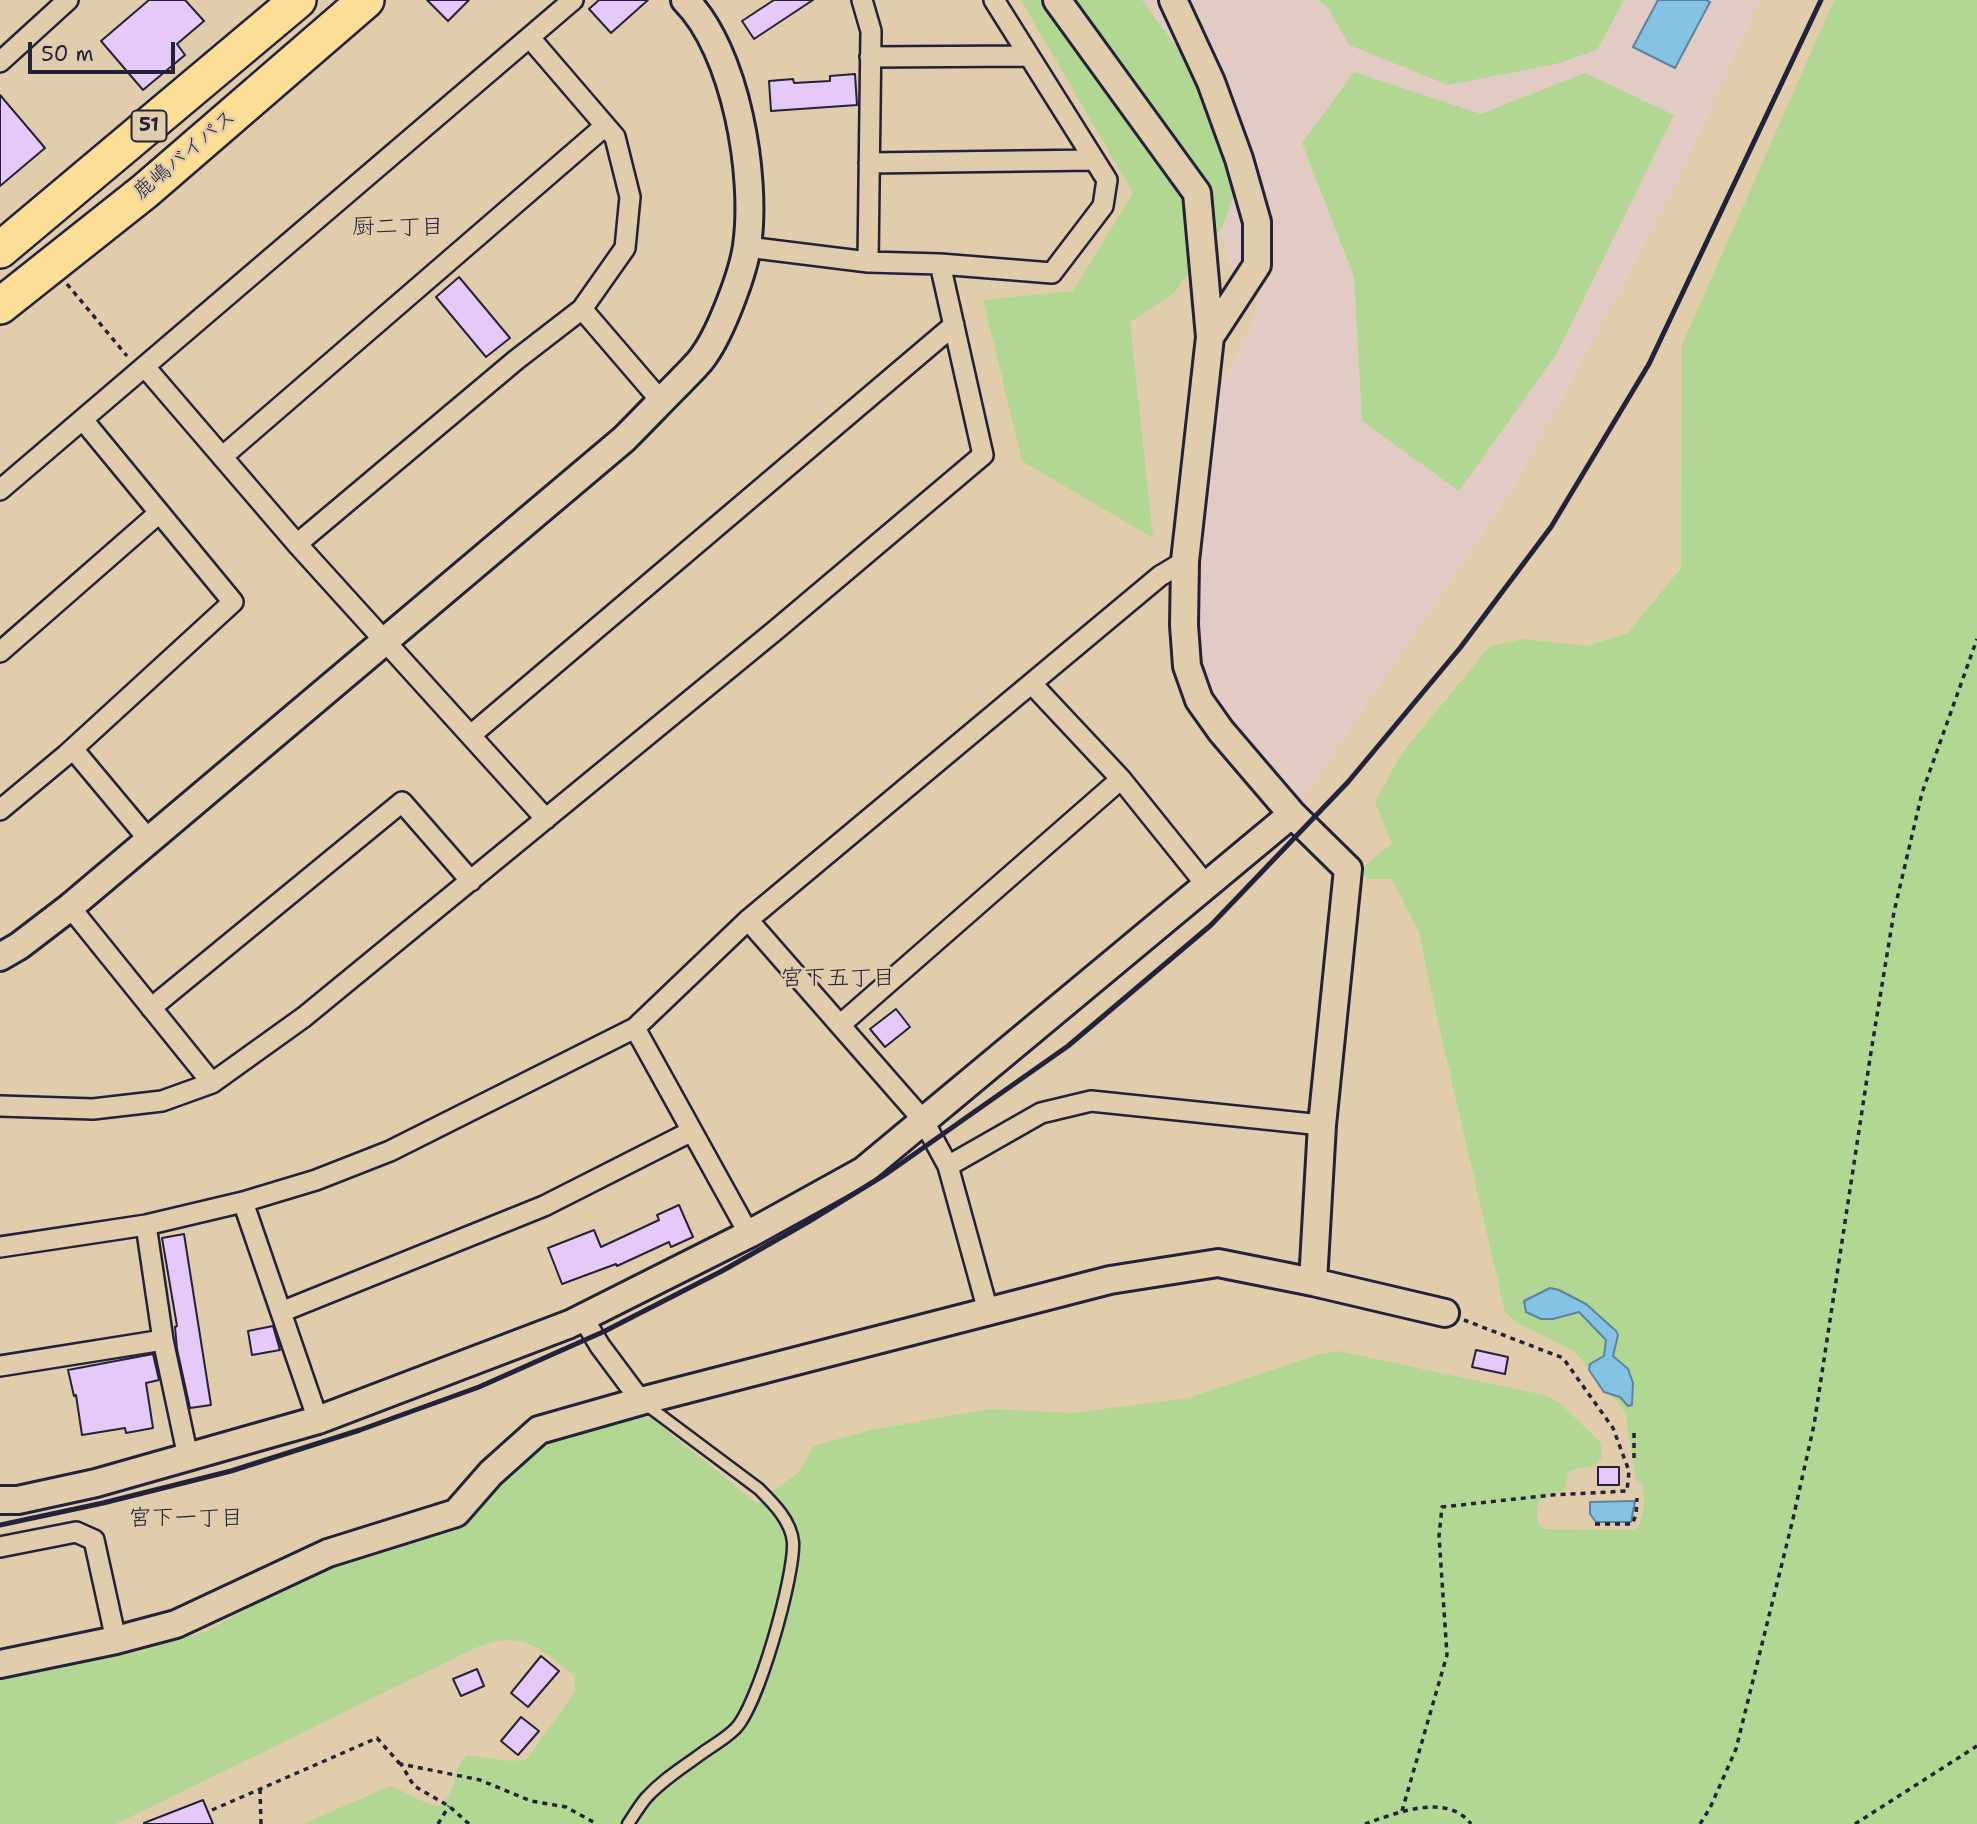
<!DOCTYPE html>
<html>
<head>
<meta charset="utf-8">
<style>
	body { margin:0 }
	#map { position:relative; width:1977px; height:1824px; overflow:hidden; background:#e1ccab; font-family:"Shantell Sans",sans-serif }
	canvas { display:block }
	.scale { position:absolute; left:28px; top:42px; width:147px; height:32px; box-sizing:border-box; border:4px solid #22223b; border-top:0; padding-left:9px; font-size:21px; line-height:24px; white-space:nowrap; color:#22223b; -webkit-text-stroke:5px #e1ccab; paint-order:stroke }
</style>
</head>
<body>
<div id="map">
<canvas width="1977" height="1824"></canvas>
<div class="scale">50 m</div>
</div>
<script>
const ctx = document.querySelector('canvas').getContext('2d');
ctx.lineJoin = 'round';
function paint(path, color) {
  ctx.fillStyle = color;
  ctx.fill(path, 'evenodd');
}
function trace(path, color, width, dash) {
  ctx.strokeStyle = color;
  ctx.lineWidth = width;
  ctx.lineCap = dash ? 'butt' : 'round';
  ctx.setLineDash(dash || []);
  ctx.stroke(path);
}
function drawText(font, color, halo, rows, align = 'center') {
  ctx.font = font + ' "Shantell Sans","Klee One",sans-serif';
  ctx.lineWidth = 5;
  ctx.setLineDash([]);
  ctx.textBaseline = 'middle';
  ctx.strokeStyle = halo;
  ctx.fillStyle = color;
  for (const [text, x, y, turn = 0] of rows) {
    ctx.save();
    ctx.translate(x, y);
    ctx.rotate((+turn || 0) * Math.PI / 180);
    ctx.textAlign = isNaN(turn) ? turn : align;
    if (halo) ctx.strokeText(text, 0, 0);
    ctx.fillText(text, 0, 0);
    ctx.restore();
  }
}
const built = new Path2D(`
	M1086 0H1760L1675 188 1513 490 1292 814 1225 743 1204 680 1198 628 1212 401 1247 336 1265 277 1231 270 1211 195Z`);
const green = new Path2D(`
	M1021 0H1142L1244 138 1247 160 1223 225 1174 293 1130 322 1153 538 1022 461 983 300 1073 291 1133 193Z
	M1318 0H1624L1597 50 1556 64 1448 85 1349 45 1328 8Z
	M1834 0H1977V1824H303L390 1786C407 1792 421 1803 439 1806 461 1790 448 1773 467 1756 489 1756 506 1764 527 1759L575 1692 574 1675C538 1647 523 1629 475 1648L116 1824H0V1675L135 1653 207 1631 312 1572 463 1517 544 1438 636 1415 650 1417 756 1503 798 1473 814 1446 870 1430 989 1409 1073 1413 1188 1398 1317 1355 1338 1351 1544 1395 1560 1403 1601 1443 1602 1457 1595 1466 1577 1468 1568 1473 1565 1490 1542 1499 1537 1504 1538 1524 1544 1529 1632 1530 1639 1527 1644 1507 1643 1485 1636 1479 1625 1412 1575 1352 1517 1323 1505 1312 1436 1013 1419 932 1392 879H1367L1362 868 1392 843 1375 802 1402 753 1490 646 1524 639 1587 646 1628 633 1681 568 1682 345Z
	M1354 72 1481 114 1585 73 1674 115 1557 353 1459 491 1362 421 1354 277 1302 143Z`);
const water = new Path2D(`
	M1658 0H1706L1710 2 1675 68 1633 47Z
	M1550 1288 1559 1290 1586 1304 1616 1331 1618 1335 1613 1356 1628 1369 1633 1383 1632 1405 1628 1406 1620 1397 1604 1392 1589 1370 1590 1364 1604 1356 1606 1340 1579 1312 1553 1319H1541L1526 1312 1524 1301Z
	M1635 1501 1631 1522H1596L1590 1514V1502Z`);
const building = new Path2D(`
	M149 0H185L204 21 177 44 185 55 143 90 101 41Z
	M427 0H469L448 21Z
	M599 0H648L611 33 589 9Z
	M774 0H813L754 39 742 21Z
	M855 74 857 105 771 111 769 81 793 79 794 83 830 81V76Z
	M0 95 45 148 0 186Z
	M459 277 510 338 486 357 436 297Z
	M896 1009 910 1027 885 1047 870 1029Z
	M679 1205 693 1237 671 1247 669 1242 617 1266 616 1264 562 1284 548 1248 594 1230 601 1247 659 1220 657 1215Z
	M184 1234 211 1405 190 1408 177 1349 175 1327 177 1326 162 1238Z
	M273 1326 280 1350 252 1355 248 1331Z
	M1476 1350 1508 1357 1505 1374 1472 1367Z
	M153 1354 159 1380 146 1383 153 1428 126 1433 125 1428 82 1435 76 1395 74 1396 68 1370Z
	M1598 1467H1619V1485H1598Z
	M541 1656 559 1671 528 1707 511 1693Z
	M477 1669 484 1686 461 1696 453 1679Z
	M521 1717 539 1731 518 1755 501 1741Z
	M203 1800 213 1824H144V1823Z`);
const path = new Path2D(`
	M67 284 127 356
	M1634 1458V1431
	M1595 1524H1632L1636 1515 1637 1498
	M260 1789 261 1824
	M212 1810 377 1738 400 1764
	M1402 1811 1447 1655 1439 1536 1442 1507 1552 1495 1627 1491 1629 1471 1613 1428 1563 1358 1464 1320
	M438 1824 449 1806
	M469 1824 449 1806 414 1786 401 1764 480 1780 531 1801 566 1807 597 1824
	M1365 1824C1396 1813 1447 1792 1471 1824
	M1700 1824 1710 1808 1736 1749 1792 1523 1814 1425 1871 1052 1894 912 1922 793 1977 639
	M1855 1824 1977 1746`);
const lane = new Path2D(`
	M628 1824C634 1815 640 1805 646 1798 662 1780 682 1768 701 1754 712 1746 725 1739 735 1729 758 1707 795 1575 793 1542 791 1521 774 1504 759 1489L644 1403`);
const street = new Path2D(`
	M862 0 871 31 868 262
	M870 57 1029 56
	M0 62 68 0
	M869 163 1094 160
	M747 247 868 262 940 264 1052 273 1103 206 1107 180 994 0
	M582 309 661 401
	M145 367 297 544 546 819
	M222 457 605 126
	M0 490 573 0
	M297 544 516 360 582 309 625 248 630 197 615 137 530 38
	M0 652 159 513
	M1032 684 1121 779 1207 886
	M471 735 954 325
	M73 749 149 840
	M0 810 66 755 233 602 83 420
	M70 907 212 1083
	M748 920 923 1120 948 1166 988 1311
	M151 1008 402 802 471 881
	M840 1025 1121 779
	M635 1028 749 1234
	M0 1106 93 1109 162 1101 212 1083 304 1017 777 629 983 455 940 264
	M948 1166 1041 1113 1091 1101 1322 1125
	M243 1202 318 1420
	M146 1225 163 1340 188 1457
	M0 1247 146 1225 243 1202 316 1180 390 1151 635 1028 748 920 1160 576 1185 561
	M281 1312 544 1206 692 1131
	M583 1318 600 1346 641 1401
	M0 1366 163 1340
	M0 1547 76 1532 94 1540 116 1640`);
const secondary = new Path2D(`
	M1057 0 1197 193 1210 337 1185 561 1184 625 1187 666 1199 700 1221 731 1292 814 1348 869 1322 1125 1313 1282
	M1173 0 1211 82 1239 159 1257 222V265L1210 337
	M0 957 19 946 70 907 624 439C643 420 661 401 680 382 688 373 699 364 705 354 721 331 743 274 747 246 757 176 736 51 685 0
	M0 1500H18L96 1483 318 1420 570 1324 749 1234 863 1171 1292 814
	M0 1664 116 1640 176 1624 328 1553 456 1513 491 1473 539 1430 641 1401 1110 1280 1218 1263 1313 1282 1445 1313`);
const highway = new Path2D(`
	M0 250 298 0
	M0 306 145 191 366 0`);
const rail = new Path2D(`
	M0 1525 103 1503 231 1471 360 1430 479 1387 605 1331 722 1271 808 1222 886 1174 1068 1046 1211 925 1348 782 1460 648 1551 527 1649 364 1821 0`);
const shields = [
	[149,126,35]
];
const shieldNames = [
	["51",149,126]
];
const streetNames = [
	["鹿嶋バイパス",185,155,-40]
];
const neighbourhoodNames = [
	["厨二丁目",398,228],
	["宮下五丁目",838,979],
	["宮下一丁目",186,1519]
];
paint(built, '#e2cbc2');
paint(green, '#b2d793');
paint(water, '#84c3e4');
trace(water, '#5d83a0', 2);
paint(building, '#e5caf9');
trace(building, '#22223b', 2);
trace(lane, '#22223b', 15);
trace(street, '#22223b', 24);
trace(secondary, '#22223b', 32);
trace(highway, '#22223b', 40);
trace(path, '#22223b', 3.5, [5, 5]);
trace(lane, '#e1ccab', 10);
trace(street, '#e1ccab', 19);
trace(secondary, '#e1ccab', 26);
trace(highway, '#fdde96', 35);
trace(rail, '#22223b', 5);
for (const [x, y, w] of shields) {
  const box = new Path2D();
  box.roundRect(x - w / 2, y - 15.5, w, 31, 5);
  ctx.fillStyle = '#e1ccab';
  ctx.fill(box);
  trace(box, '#22223b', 2);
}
drawText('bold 19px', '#22223b', null, shieldNames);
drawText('21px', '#22223b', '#e1ccab', streetNames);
drawText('23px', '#22223b', '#e1ccab', neighbourhoodNames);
</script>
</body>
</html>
